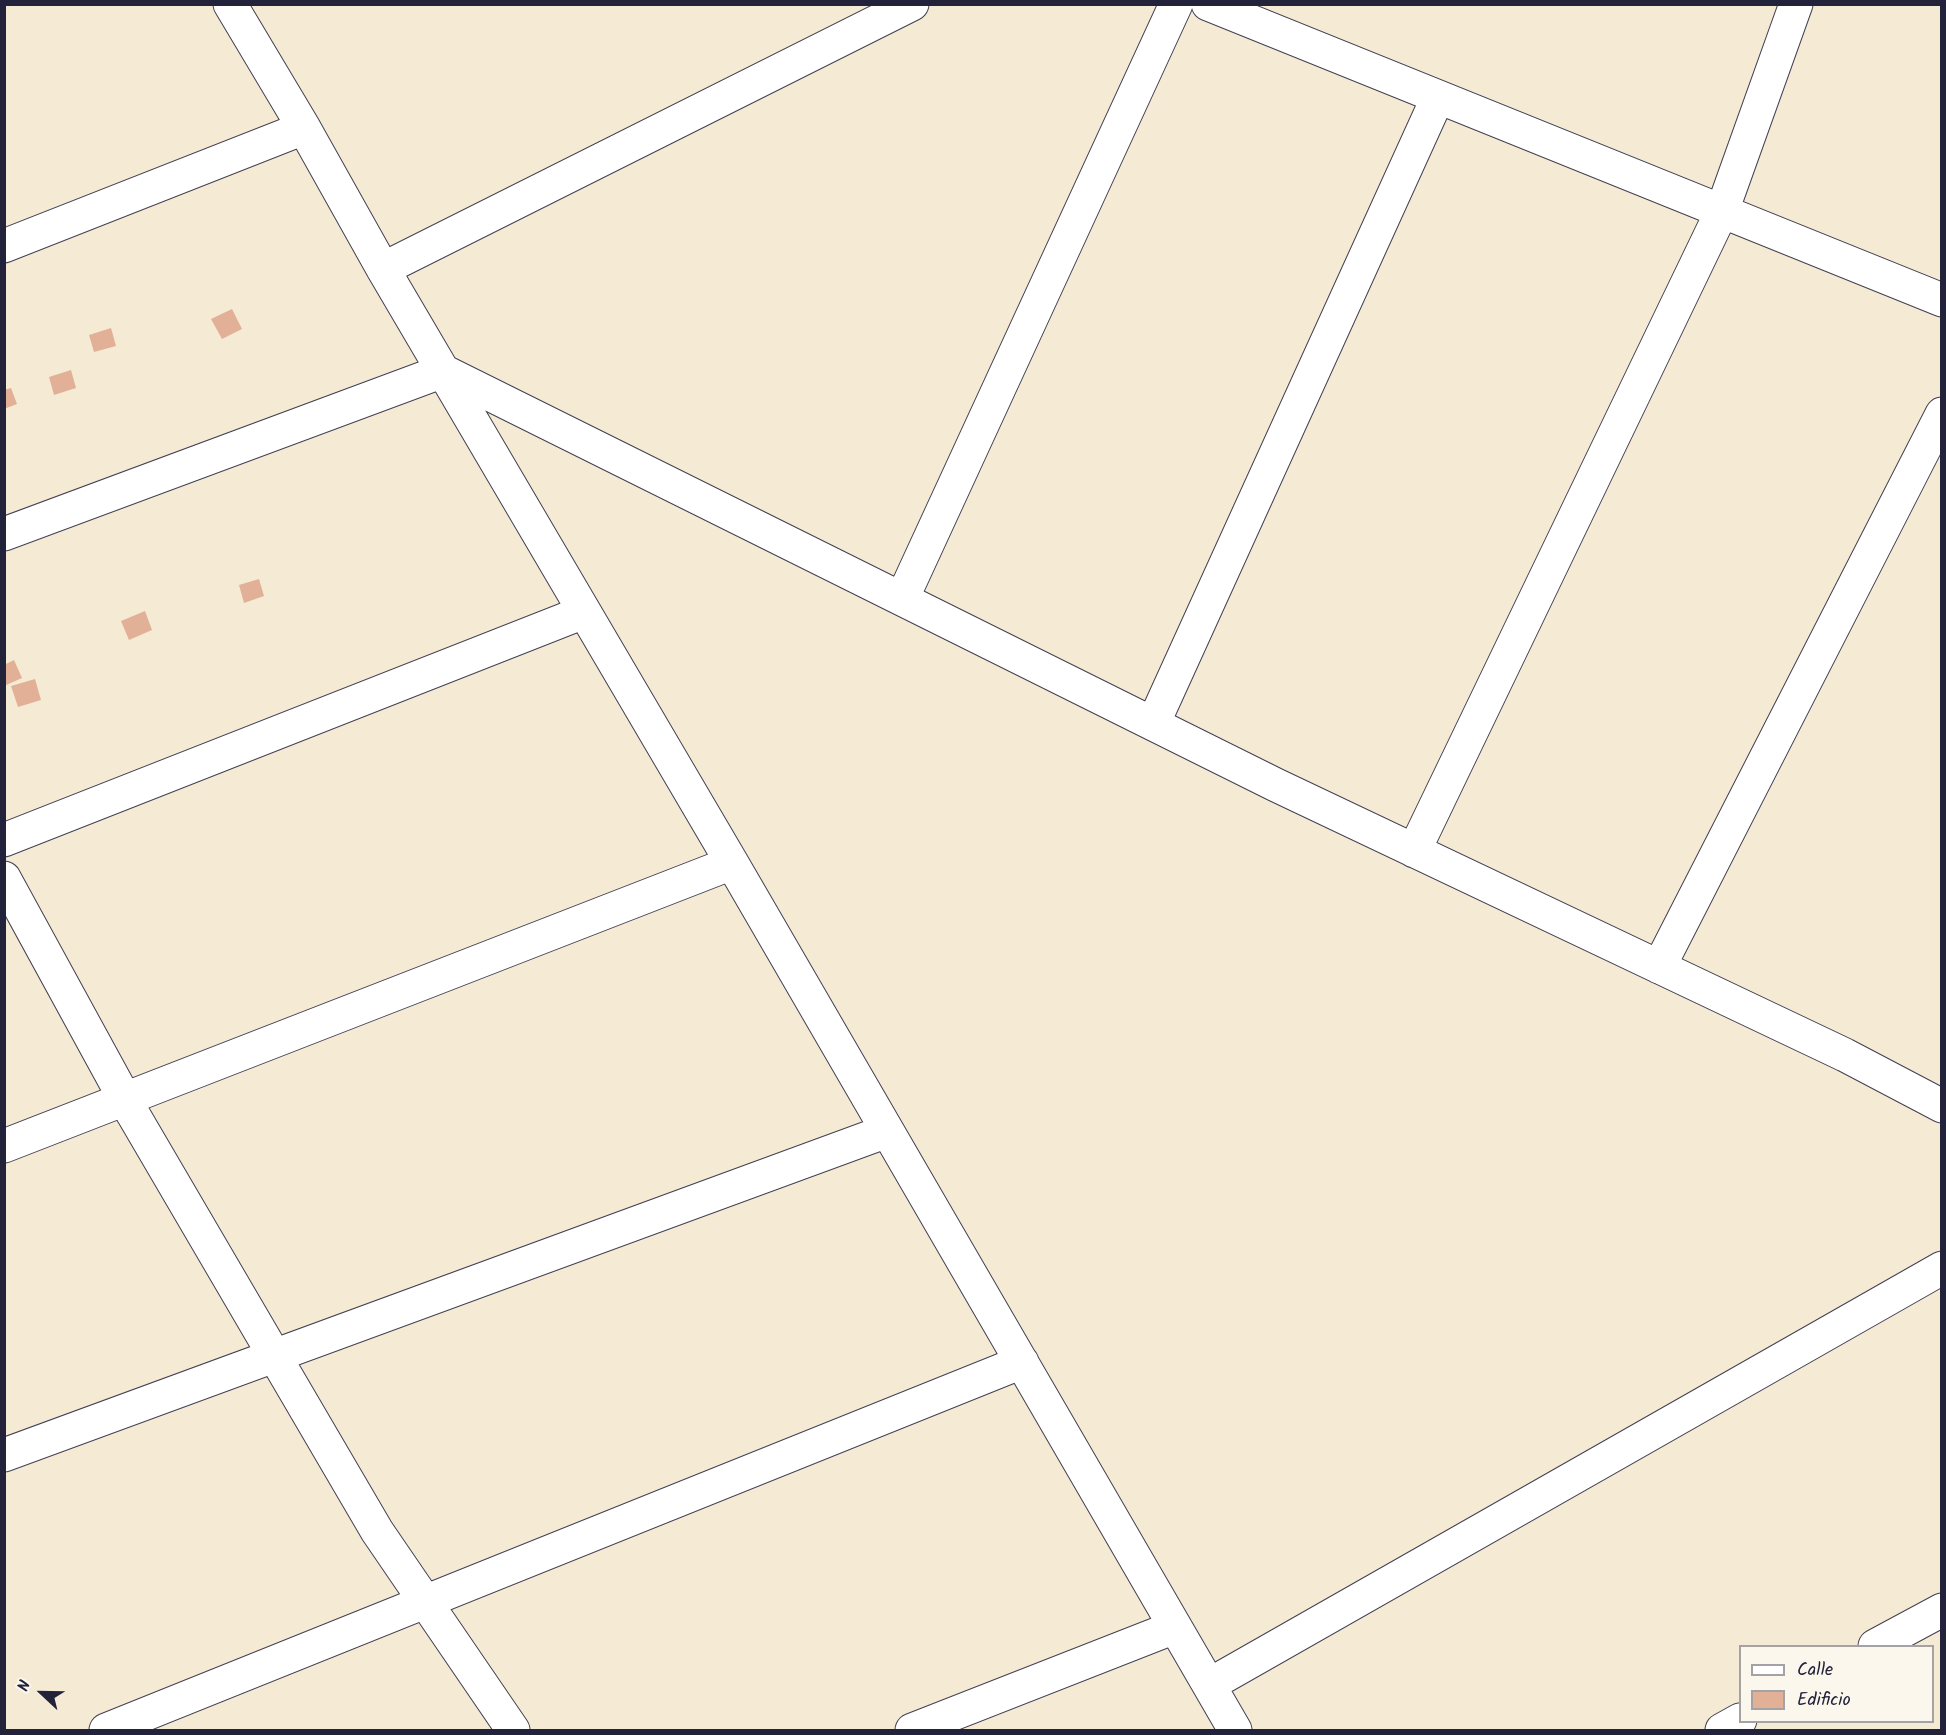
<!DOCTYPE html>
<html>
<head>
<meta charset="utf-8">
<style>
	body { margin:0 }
	#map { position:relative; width:1946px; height:1735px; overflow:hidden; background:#f5ead4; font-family:Kalam,sans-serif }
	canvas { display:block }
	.frame { position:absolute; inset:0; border:6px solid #22223b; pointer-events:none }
	.legend { position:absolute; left:1739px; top:1645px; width:195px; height:78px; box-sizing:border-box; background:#fbf7ec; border:2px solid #a4a2a5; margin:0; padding:8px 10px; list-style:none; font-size:18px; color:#22223b }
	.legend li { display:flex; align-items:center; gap:12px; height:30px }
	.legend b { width:30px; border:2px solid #a4a2a5 }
	.north { position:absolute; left:12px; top:1663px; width:60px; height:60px; -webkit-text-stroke:4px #fbf7ec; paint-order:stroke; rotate:292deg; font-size:16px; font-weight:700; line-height:24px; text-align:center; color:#22223b }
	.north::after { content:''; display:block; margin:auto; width:21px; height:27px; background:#22223b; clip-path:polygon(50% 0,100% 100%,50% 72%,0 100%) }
</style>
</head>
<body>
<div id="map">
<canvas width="1946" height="1735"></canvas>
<div class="frame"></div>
<ul class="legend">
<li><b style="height:8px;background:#fff"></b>Calle</li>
<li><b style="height:16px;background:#e2b097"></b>Edificio</li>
</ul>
<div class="north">N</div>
</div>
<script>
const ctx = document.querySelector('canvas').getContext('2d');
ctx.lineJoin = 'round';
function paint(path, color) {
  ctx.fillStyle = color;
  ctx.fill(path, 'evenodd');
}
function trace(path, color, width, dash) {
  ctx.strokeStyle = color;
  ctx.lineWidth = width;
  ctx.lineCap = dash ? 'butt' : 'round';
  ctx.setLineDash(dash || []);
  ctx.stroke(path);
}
const building = new Path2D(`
	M232 309 242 329 222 339 211 319Z
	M111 328 116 346 94 352 89 335Z
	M71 370 76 388 54 395 49 377Z
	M11 388 17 404 4 409V390Z
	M259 579 264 596 244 603 239 585Z
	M145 611 152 630 129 640 121 621Z
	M14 660 22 678 4 686V665Z
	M35 679 41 700 18 707 11 686Z`);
const minor = new Path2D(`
	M230 4 304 128
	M1208 4 1942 300
	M4 246 304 128 383 269 732 863 1235 1730
	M383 269 912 4
	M4 534 443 371 1276 785 1845 1055 1942 1106
	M902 599 1176 4
	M1153 724 1438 97
	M4 840 584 612
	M1414 851 1722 211 1796 4
	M4 878 133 1114 377 1531 513 1730
	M1659 967 1942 414
	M4 1146 732 863
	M4 1455 887 1131
	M1875 1646 1942 1610
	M1209 1685 1942 1268
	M106 1730 1022 1362
	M912 1730 1175 1627
	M1722 1730 1740 1720`);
paint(building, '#e2b097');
trace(minor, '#424052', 35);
trace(minor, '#fff', 33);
</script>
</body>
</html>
